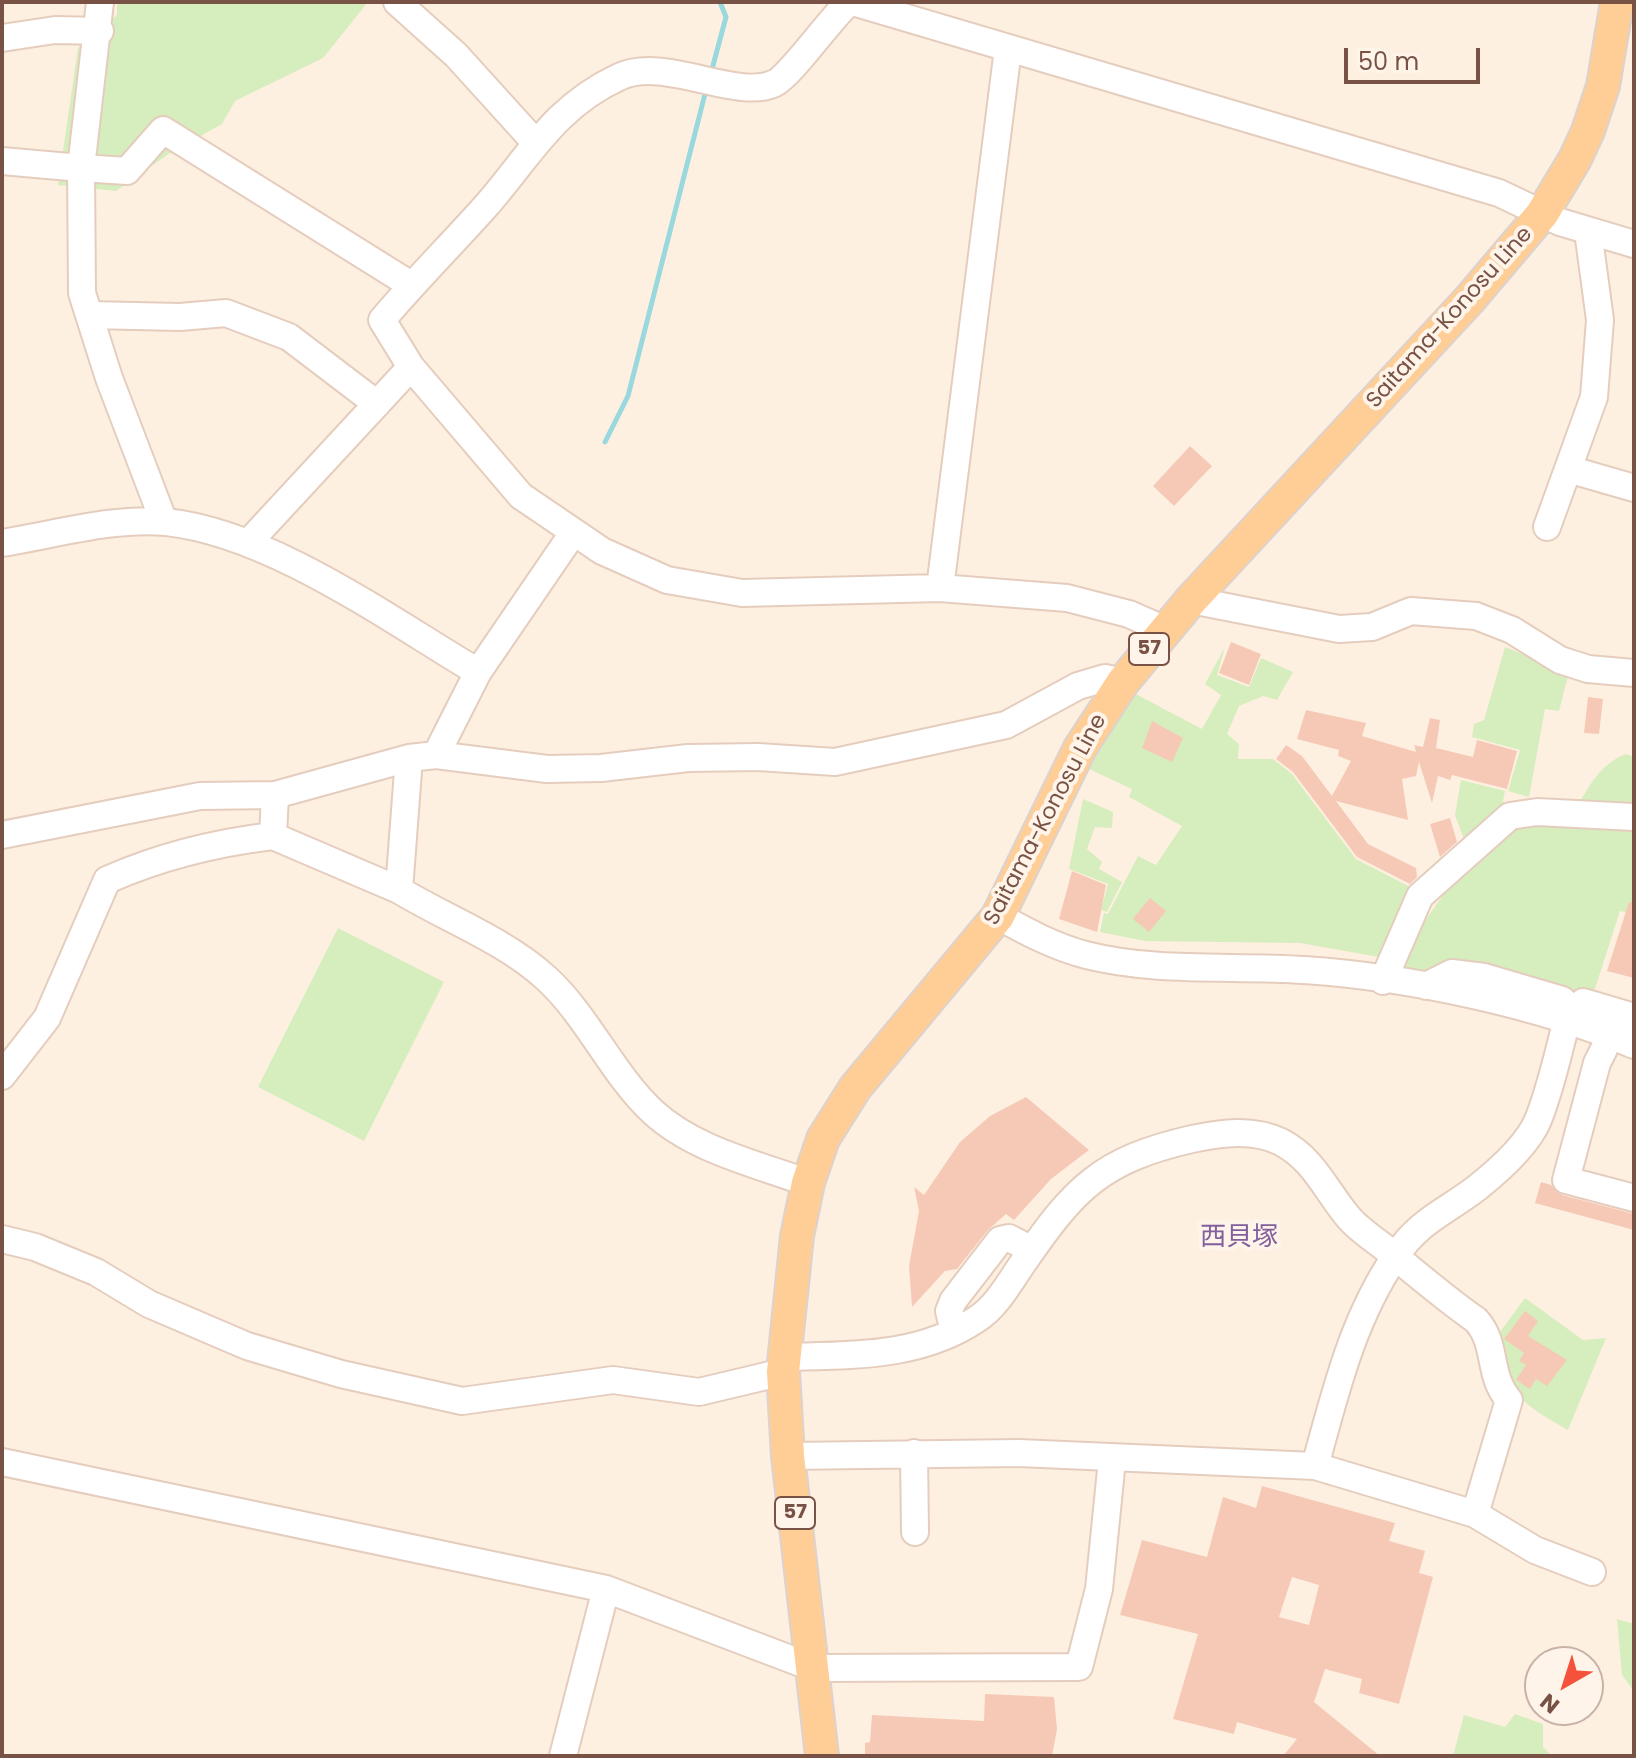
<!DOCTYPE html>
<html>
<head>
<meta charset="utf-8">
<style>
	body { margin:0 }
	#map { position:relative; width:1636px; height:1758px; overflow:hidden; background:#fef0e1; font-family:Poppins,sans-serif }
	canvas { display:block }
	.frame { position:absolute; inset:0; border:4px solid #785245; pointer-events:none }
	.north { position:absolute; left:1524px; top:1646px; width:80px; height:80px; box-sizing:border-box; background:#fff4e9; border:2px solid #c9b3a7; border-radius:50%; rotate:219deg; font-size:22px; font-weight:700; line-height:32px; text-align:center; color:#785245 }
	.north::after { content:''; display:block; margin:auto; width:28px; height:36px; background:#f4523b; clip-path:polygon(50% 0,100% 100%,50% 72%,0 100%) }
	.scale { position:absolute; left:1344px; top:48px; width:136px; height:36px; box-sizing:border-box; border:4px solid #785245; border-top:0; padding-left:10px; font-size:24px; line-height:28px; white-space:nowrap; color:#785245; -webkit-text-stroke:6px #fff4e9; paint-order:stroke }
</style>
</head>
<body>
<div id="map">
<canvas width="1636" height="1758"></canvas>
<div class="frame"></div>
<div class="north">N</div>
<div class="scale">50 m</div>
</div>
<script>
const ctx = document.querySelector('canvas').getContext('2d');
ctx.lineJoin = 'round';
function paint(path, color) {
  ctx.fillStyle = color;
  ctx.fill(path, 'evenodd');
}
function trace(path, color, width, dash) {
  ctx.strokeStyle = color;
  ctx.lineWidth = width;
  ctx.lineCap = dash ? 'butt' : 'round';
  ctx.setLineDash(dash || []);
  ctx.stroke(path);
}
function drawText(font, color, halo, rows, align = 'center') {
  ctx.font = font + ' Poppins,"Noto Sans JP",sans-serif';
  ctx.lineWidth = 8;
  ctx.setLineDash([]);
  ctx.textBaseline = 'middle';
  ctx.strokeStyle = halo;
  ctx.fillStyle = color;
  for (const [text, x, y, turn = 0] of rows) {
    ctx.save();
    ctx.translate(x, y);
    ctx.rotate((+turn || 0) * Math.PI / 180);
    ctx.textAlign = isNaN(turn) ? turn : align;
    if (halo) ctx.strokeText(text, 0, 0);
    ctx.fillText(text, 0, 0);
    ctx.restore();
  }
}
const green = new Path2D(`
	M117 2H368L323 58 235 101 222 124 170 153 116 191 58 185 78 48 117 15Z
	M1225 647 1217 675 1249 687 1261 658 1293 672 1277 700 1263 696 1239 706 1227 734 1239 744 1238 759H1273L1292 774 1356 859 1414 889 1379 957 1300 943 1145 941 1100 932 1104 913 1108 914 1138 856 1156 865 1182 826 1129 797 1132 789 1087 768 1130 691 1202 729 1221 695 1205 684Z
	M1505 647 1569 672 1559 711 1545 709 1529 797 1508 791 1520 750 1472 737 1474 724 1484 720Z
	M1626 754 1634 757V807L1578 805C1591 783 1602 763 1626 754Z
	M1461 780 1505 791 1503 801 1507 807 1465 842 1455 815Z
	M1083 799 1113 812 1112 828 1095 827 1087 849 1102 862 1099 869 1122 882 1107 912 1101 910 1108 884 1069 869Z
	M1545 823 1634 826V914L1620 911 1592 998 1459 964 1436 966 1424 975 1403 971 1406 954 1422 925 1453 881 1516 829Z
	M338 928 444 982 364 1141 258 1087Z
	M1525 1298 1583 1340 1606 1338 1568 1430C1512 1398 1515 1397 1497 1336Z
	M1617 1619 1634 1624V1691L1622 1675Z
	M1515 1714 1543 1724V1747L1552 1756H1453L1464 1715 1505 1727Z`);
const stream = new Path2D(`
	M711 73 726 17 720 2
	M605 442 628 396 706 90`);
const building = new Path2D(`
	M1190 446 1212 466 1174 506 1153 486Z
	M1231 642 1261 654 1249 685 1219 673Z
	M1588 697 1603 699 1599 734 1584 733Z
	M1306 710 1366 723 1362 736 1416 752 1414 745 1423 747 1430 718 1440 720 1436 748 1473 757 1477 740 1517 751 1507 789 1452 775 1450 780 1438 776 1432 803 1419 762 1416 776 1402 779 1408 820 1336 801 1368 844 1416 868 1417 877 1410 884 1357 857 1293 772 1276 759 1286 745 1302 756 1332 796 1351 761 1338 756 1339 750 1297 739Z
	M1152 721 1183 738 1172 762 1142 748Z
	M1450 818 1457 842 1440 857 1430 824Z
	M1072 871 1106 885 1097 932 1059 919Z
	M1150 898 1166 911 1149 932 1133 919Z
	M1629 902H1634V978L1607 971Z
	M1026 1097 1089 1150 1051 1179 1014 1220 1006 1214 988 1230 957 1269 945 1271 912 1307 909 1266 919 1211 914 1187 924 1195 960 1142 990 1116Z
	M1541 1182 1551 1185 1562 1195 1634 1214V1230L1535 1203Z
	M1525 1311 1538 1321 1528 1336 1567 1360 1547 1386 1536 1379 1530 1389 1516 1380 1526 1365 1519 1361 1524 1353 1504 1339Z
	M1262 1486 1395 1523 1389 1541 1425 1551 1419 1573 1433 1577 1399 1704 1359 1693 1362 1679 1325 1669 1314 1702 1380 1756H1283L1297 1739 1237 1722 1234 1734 1173 1719 1198 1634 1120 1615 1142 1540 1207 1557 1223 1497 1256 1508ZM1292 1577 1319 1585 1309 1625 1279 1617Z
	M985 1694 1054 1697 1057 1729 1052 1756H865V1743L870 1742 872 1715 984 1721Z`);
const minor = new Path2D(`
	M100 2 81 168 127 171 163 130 411 285
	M397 2 456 55 534 141
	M849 2C831 18 790 76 775 83 737 102 664 55 619 77 554 107 529 157 485 207 451 245 415 281 382 320L411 367 521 496 602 551 667 580 742 593 940 588 1067 598 1129 614 1165 630
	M853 2 1499 193 1560 222 1634 244
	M2 38 55 30 100 31
	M2 161 81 168 82 293 109 378 164 522
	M89 315 180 317 226 313 289 337 377 404
	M1568 469 1634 488
	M1547 527 1594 397 1600 320 1588 231
	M2 543C54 535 113 517 166 522 271 533 388 619 478 672
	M248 543 411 367
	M940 588 1008 49
	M1191 600 1339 629 1372 627 1411 611 1476 616 1512 630 1560 660 1588 669 1634 673
	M436 755 478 672 573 533
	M409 758 399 890C447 919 504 940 546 978 587 1015 612 1074 653 1112 694 1150 757 1164 808 1183
	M2 835 200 796 275 795 409 758 436 755 547 769 601 768 688 758 758 757 835 762 1006 725 1078 686 1105 678 1123 682
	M273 836 399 890
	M998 916C1027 932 1055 947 1086 955 1157 973 1232 965 1304 970 1409 977 1538 1004 1634 1045
	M1383 981 1420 896 1510 816 1537 812 1634 817
	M1426 986 1452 973 1484 977 1562 1000 1587 1022
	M1572 1018 1583 1002 1634 1017
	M1604 1049 1597 1063 1566 1180 1634 1198
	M2 1076 47 1018 107 880C161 856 214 843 273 836L275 795
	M2 1239 35 1247 96 1272 149 1304 247 1346 341 1374 462 1401 613 1380 699 1392 783 1372
	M954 1332 949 1311 953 1301 1000 1240 1009 1238 1032 1250
	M784 1357C851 1355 919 1358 977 1319 997 1306 1009 1283 1023 1263 1074 1189 1100 1160 1192 1139 1221 1133 1253 1128 1281 1142 1314 1159 1326 1191 1349 1218 1360 1231 1377 1241 1390 1252 1419 1276 1446 1299 1476 1320 1498 1344 1487 1375 1509 1400L1475 1514
	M914 1453 915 1532
	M788 1456 1019 1453 1315 1466 1475 1514 1535 1550 1592 1572
	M2 1462 606 1589 814 1668 1079 1667 1099 1589 1112 1460
	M1315 1466C1335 1394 1352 1320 1395 1257 1419 1220 1446 1212 1478 1187 1498 1171 1528 1144 1538 1120 1551 1088 1558 1053 1567 1020
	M563 1756 606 1589`);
const major = new Path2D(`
	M822 1756 788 1456 783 1372 797 1236 808 1183 823 1139 855 1088 998 916 1080 748 1123 682 1191 600 1469 300 1542 214 1575 159 1588 131 1603 86 1617 2`);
const shields = [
	[1149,649,40],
	[795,1513,40]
];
const shieldNames = [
	["57",1149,649],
	["57",795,1513]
];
const streetNames = [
	["Saitama-Konosu Line",1450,318,-48],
	["Saitama-Konosu Line",1046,820,-62]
];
const quarterNames = [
	["西貝塚",1239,1238]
];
paint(green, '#d6edbe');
trace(stream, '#99d8dc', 5);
paint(building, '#f6c9b6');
trace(minor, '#e5cdbe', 30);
trace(major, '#dcd2cf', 36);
trace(minor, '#fff', 26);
trace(major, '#ffce97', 32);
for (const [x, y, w] of shields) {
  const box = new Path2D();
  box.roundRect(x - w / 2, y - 16, w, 32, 6);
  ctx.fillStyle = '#fff4e9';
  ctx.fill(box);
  trace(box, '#785245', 2);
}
drawText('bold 20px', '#785245', null, shieldNames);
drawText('22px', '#785245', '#fff4e9', streetNames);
drawText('26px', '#82609c', '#fff4e9', quarterNames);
</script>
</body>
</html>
